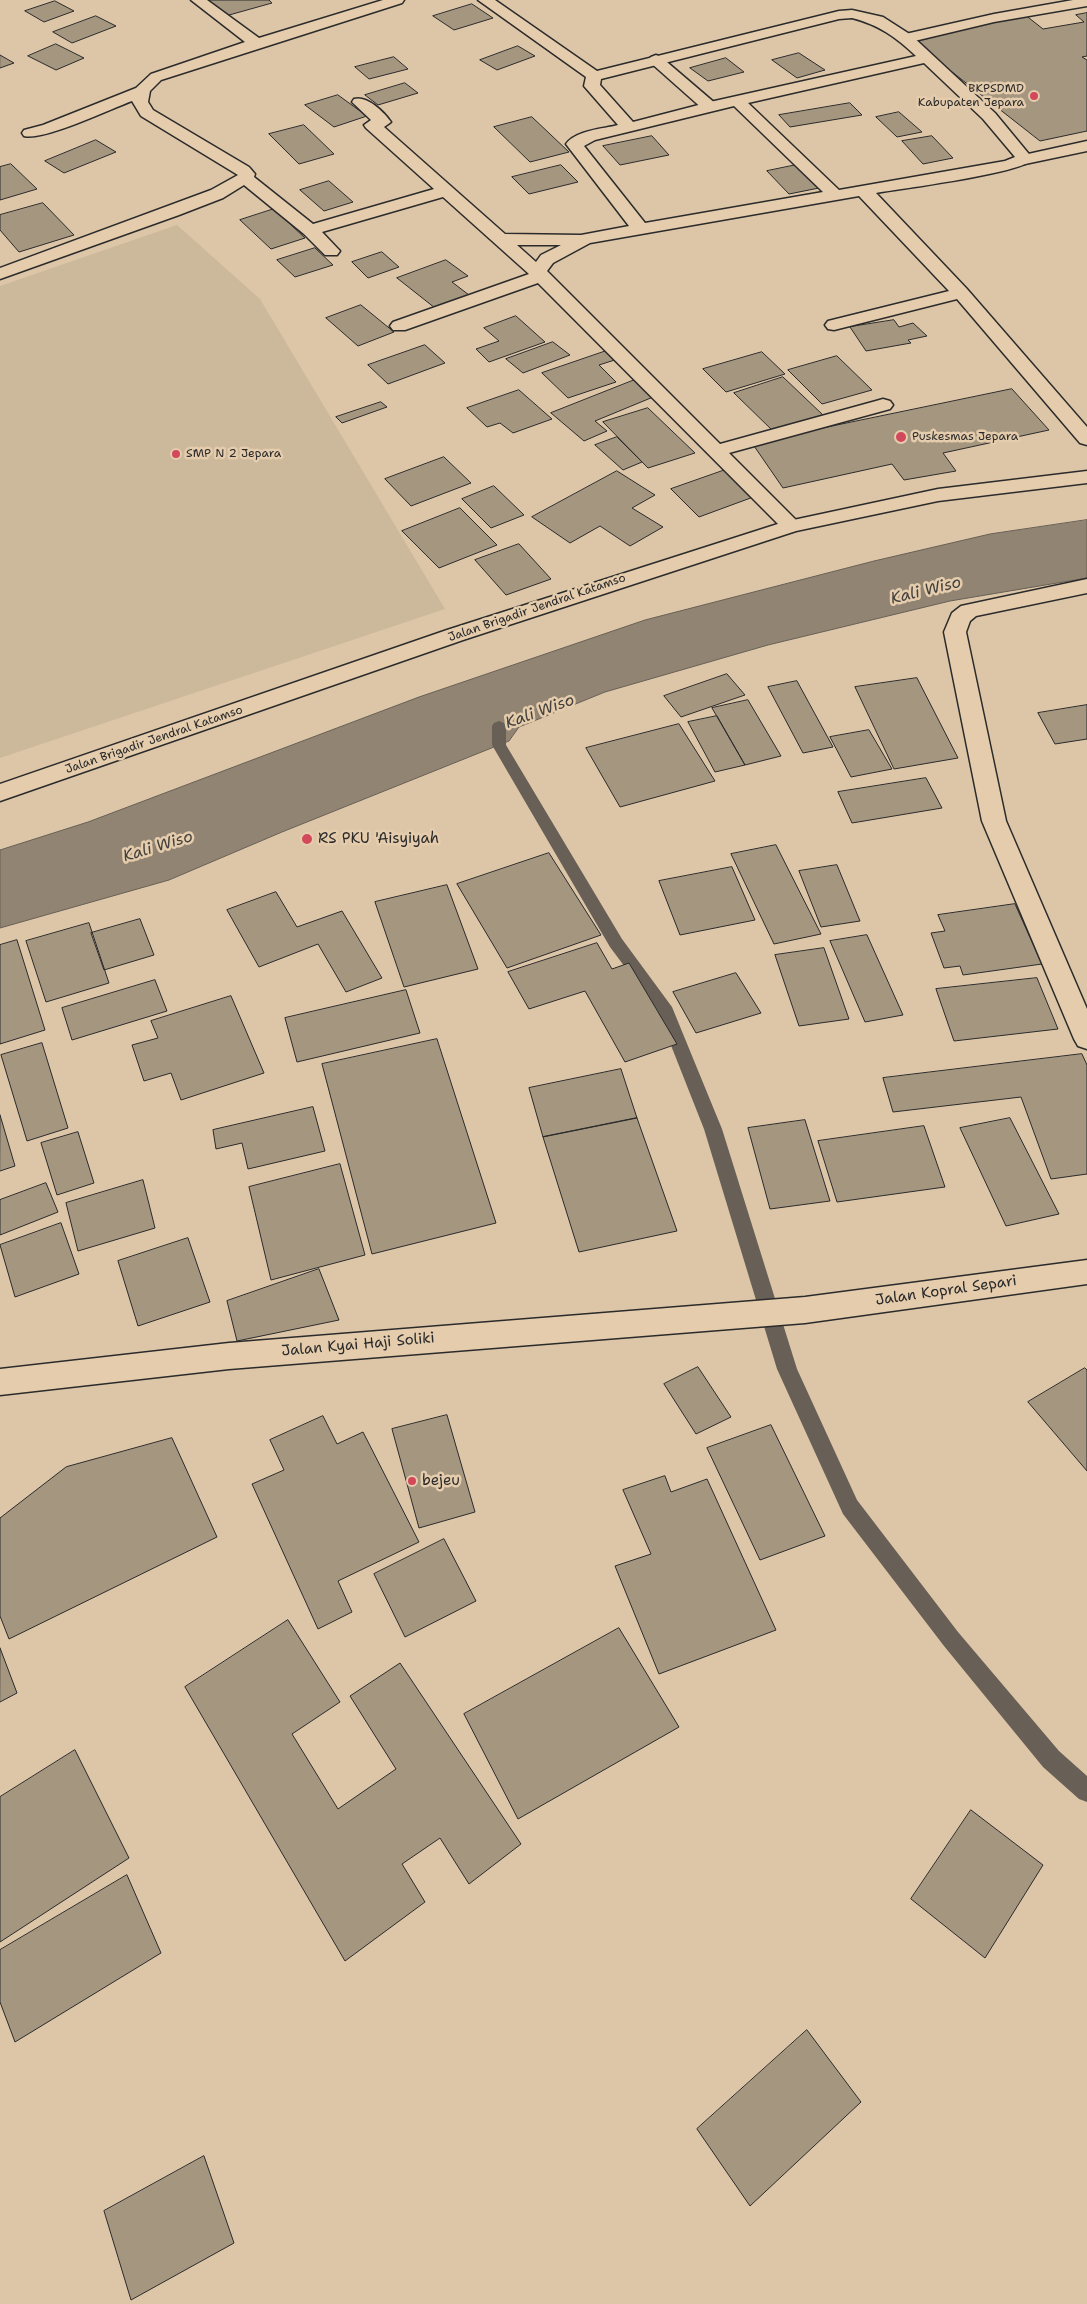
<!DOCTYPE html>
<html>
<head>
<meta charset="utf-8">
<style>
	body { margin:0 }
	canvas { display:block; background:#ddc6a7 }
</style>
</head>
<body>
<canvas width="1087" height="2304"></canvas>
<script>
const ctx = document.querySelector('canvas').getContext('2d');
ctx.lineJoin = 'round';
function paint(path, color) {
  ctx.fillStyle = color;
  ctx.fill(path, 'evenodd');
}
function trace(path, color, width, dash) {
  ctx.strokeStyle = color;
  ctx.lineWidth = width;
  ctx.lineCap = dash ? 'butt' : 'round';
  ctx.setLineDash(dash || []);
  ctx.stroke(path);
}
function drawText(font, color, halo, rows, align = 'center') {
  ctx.font = font + ' "Shantell Sans",sans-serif';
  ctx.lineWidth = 5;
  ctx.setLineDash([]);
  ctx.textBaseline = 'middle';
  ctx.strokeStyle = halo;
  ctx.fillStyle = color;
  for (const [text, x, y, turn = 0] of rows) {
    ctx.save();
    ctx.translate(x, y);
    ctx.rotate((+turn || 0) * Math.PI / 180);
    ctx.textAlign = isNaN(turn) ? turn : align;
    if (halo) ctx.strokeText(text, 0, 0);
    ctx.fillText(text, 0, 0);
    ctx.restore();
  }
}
const built = new Path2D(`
	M177 225 260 299 445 609 0 758V286Z`);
const water = new Path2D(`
	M1087 520V578L950 601 768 645 605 692 519 727 509 741 282 832 169 880 0 928V850L88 822 419 697 645 620 874 561 990 534Z`);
const stream = new Path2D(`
	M499 721 504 723 506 726V745L622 939 672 1007 722 1129 797 1369 857 1500 958 1632 1059 1751 1087 1776V1802L1079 1799 1043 1767 944 1646 843 1514 777 1369 704 1129 657 1010 610 947 492 745V726L494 723Z`);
const building = new Path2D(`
	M201 0H269L272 3 222 17Z
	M55 1 74 11 44 22 25 11Z
	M472 4 493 18 454 30 433 16Z
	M1087 13V56L1082 57 1087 60V131L1040 141 910 39 1024 14 1043 29 1084 22 1076 15Z
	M96 16 116 26 72 43 53 32Z
	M56 44 84 58 56 70 28 56Z
	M518 46 535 56 497 70 480 60Z
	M799 53 825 70 797 78 772 60Z
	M0 55 14 63 0 68Z
	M394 57 408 69 369 79 355 67Z
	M726 58 744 72 708 81 690 68Z
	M405 83 418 93 378 105 365 95Z
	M338 95 367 116 334 127 305 105Z
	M850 103 862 115 790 127 779 115Z
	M899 112 922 132 897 137 876 117Z
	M532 117 569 152 530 162 494 127Z
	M304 125 334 154 299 164 269 134Z
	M652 136 669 155 620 165 603 146Z
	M932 136 953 158 923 164 902 141Z
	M96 140 116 152 64 173 45 161Z
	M11 164 37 189 0 200V167Z
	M561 165 578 182 529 194 512 177Z
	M796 165 819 188 789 194 767 171Z
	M329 181 353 202 324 211 300 190Z
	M43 203 74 235 19 252 0 230V215Z
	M274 209 305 238 271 249 240 220Z
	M315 248 333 265 295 277 277 260Z
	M382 252 399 267 368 278 352 262Z
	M446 260 468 276 452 282 469 295 435 308 397 278Z
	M361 305 394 332 358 346 326 318Z
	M516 316 545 342 489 362 476 349 499 341 484 328Z
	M894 320 899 327 913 323 927 336 908 340 911 343 866 351 850 327Z
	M553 342 570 355 523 373 506 359Z
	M425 345 445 363 388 384 368 365Z
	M612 349 621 358 599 365 616 382 568 398 542 373Z
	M762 352 785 374 726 392 703 369Z
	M837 356 872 390 822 404 788 370Z
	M783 377 823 415 773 431 734 393Z
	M637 379 658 395 595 421 607 431 584 441 551 413Z
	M1012 389 1049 430 943 453 956 471 904 480 892 464 783 488 752 443Z
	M519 390 552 419 513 433 500 423 487 427 467 408Z
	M381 402 387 407 342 423 336 417Z
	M648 408 695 453 648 468 603 422Z
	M617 437 642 462 623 470 595 445Z
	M444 457 471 483 411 506 385 479Z
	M728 469 756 496 699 517 671 489Z
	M617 471 655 495 632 508 663 527 630 546 600 526 570 543 532 517Z
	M494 486 524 515 491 528 462 499Z
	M460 508 497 545 439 568 402 531Z
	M519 544 551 579 506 595 475 560Z
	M727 674 745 695 681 717 664 696Z
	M917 678 958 758 894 769 855 687Z
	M797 681 833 747 803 753 768 687Z
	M748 700 781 756 745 765 712 708Z
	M1087 705V739L1055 744 1038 713Z
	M717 716 745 765 715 772 688 722Z
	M679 724 715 781 620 807 586 748Z
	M869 730 892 769 851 777 830 737Z
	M926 778 942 808 852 823 838 792Z
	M776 845 821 934 774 944 731 854Z
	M549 853 601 935 507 968 457 884Z
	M837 865 860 921 821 927 799 871Z
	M732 867 755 920 680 935 659 881Z
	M447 885 478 969 404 987 375 902Z
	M276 892 297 927 342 911 382 978 346 992 318 944 259 967 227 910Z
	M1015 904 1042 964 963 975 960 966 944 968 931 933 945 931 938 915Z
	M140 919 154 955 104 970 91 933Z
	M89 923 109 983 46 1002 26 941Z
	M867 935 903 1015 865 1022 830 941Z
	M17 940 45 1030 0 1044V945Z
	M597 943 612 969 629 963 677 1044 625 1062 585 991 529 1009 508 972Z
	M824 948 849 1019 799 1026 775 955Z
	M736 973 761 1013 696 1033 673 992Z
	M1037 978 1058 1029 954 1041 936 989Z
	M155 980 167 1011 72 1040 62 1008Z
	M406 990 420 1033 297 1062 285 1018Z
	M231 996 264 1073 181 1100 171 1073 144 1081 132 1045 158 1038 151 1021Z
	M437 1039 496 1223 372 1254 322 1064Z
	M42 1043 68 1128 27 1141 1 1055Z
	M1082 1054 1087 1065V1174L1051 1179 1021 1097 893 1112 883 1078Z
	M621 1069 637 1118 543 1137 529 1088Z
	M313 1107 325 1151 248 1169 242 1143 216 1149 213 1130Z
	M0 1115 15 1166 0 1171Z
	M637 1118 677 1231 579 1252 543 1137Z
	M1010 1118 1059 1214 1006 1226 960 1128Z
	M805 1120 830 1201 770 1209 748 1128Z
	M924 1126 945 1187 837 1202 818 1141Z
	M78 1132 94 1183 57 1195 41 1143Z
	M340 1164 365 1255 271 1280 249 1187Z
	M143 1180 155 1228 78 1251 66 1203Z
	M46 1183 58 1212 0 1235V1200Z
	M61 1223 79 1274 15 1297 0 1245Z
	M188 1238 210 1302 138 1326 118 1261Z
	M319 1269 339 1320 237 1341 227 1301Z
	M698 1367 731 1417 696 1434 664 1384Z
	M1085 1368 1087 1370V1471L1028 1402Z
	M447 1415 475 1512 419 1528 392 1429Z
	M323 1416 337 1444 363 1432 419 1542 338 1581 352 1612 318 1629 252 1484 284 1470 270 1440Z
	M771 1425 825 1536 760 1560 707 1448Z
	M172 1438 217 1537 9 1639 0 1616V1518L66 1467Z
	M665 1476 671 1492 707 1479 776 1630 659 1674 615 1566 651 1554 623 1490Z
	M444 1539 476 1601 405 1637 374 1574Z
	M288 1620 340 1702 292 1734 338 1809 396 1769 350 1696 400 1663 521 1844 469 1884 440 1838 402 1864 425 1902 345 1961 185 1687Z
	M619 1628 679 1727 518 1819 464 1714Z
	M0 1648 17 1693 0 1702Z
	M75 1750 129 1858 0 1942V1797Z
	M971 1810 1043 1865 985 1958 911 1899Z
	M127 1875 161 1953 15 2042 0 2002V1950Z
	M807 2030 861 2102 750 2206 697 2129Z
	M204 2156 234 2243 131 2300 104 2211Z`);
const lane = new Path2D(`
	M1073 0H1087V6L994 22 906 43 898 38 901 35 994 14Z
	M656 55 661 57 716 104 718 107 716 110H704L651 63 648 60 651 57Z
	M1087 141V151L1025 164 1019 162 1017 159 1019 156Z`);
const street = new Path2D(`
	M191 0H207L259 38 383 0H404L402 3 161 80 150 91 148 102 153 110 249 167 255 174 254 177 313 224 434 189 366 128 364 125 371 120 352 102 354 99C367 95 384 112 391 122L384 127 505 234 581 235 629 226 566 144C576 130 603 129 618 125L584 86 586 77 478 0H495L597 71 839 11 852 10 883 17 911 35 995 113 1033 159C1024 173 899 189 876 193L967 289 1087 427V445L1080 443 957 299 834 330 828 329 825 325 828 321 949 291 859 196 590 243 553 263 547 271 720 444 876 401 883 399 890 401 893 405 890 409 729 453 798 522 801 526 798 530 791 532 784 530 538 283 405 330H393L390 326 393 322 529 274 443 197 322 232 340 251 337 255H325L304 234 244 185 223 198 179 215 0 279V268L211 190 238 175 141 116 132 101C110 109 44 141 24 136L22 133 24 130 43 125 136 88 151 74 245 42ZM852 18C879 25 896 37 916 56L710 102 633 122 600 85 601 79 839 19ZM924 63 983 119 1015 157 1005 161 839 190 748 103ZM734 106 823 192 645 223 584 146 595 140ZM517 245H561L541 255 536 262Z
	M1087 579V593L976 616 970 621 966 632 1006 821 1087 1009V1049L1078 1046 1074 1039 982 821 944 632 952 613 961 606Z
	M1087 1260V1284L805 1323 229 1369 0 1395V1369L229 1343 805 1297Z`);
const secondary = new Path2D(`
	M1087 471V483L938 501 796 531 463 640 0 801V784L447 630 784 522 938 489Z`);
const markers = [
	[1034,96,5,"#d1495b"],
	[901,437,6,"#d1495b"],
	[176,454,5,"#d1495b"],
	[307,839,6,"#d1495b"],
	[412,1481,5,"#d1495b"]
];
const farPoinames = [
	["BKPSDMD",1024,89,"right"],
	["Kabupaten Jepara",1024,103,"right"],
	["Puskesmas Jepara",912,437],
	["SMP N 2 Jepara",186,454]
];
const farStreetnames = [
	["Jalan Brigadir Jendral Katamso",537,608,-19],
	["Jalan Brigadir Jendral Katamso",154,740,-19]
];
const poiNames = [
	["RS PKU 'Aisyiyah",318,839],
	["bejeu",422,1481]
];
const streetNames = [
	["Jalan Kopral Separi",946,1291,-8],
	["Jalan Kyai Haji Soliki",358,1345,-5]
];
const waterNames = [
	["Kali Wiso",926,591,-14],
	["Kali Wiso",540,712,-20],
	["Kali Wiso",158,847,-17]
];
paint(built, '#ccb89b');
paint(water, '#918472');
trace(water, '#686056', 1);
paint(stream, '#686056');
paint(building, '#a59680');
trace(building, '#2b2b2b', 1);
trace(lane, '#2b2b2b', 3);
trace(street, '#2b2b2b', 3);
trace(secondary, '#2b2b2b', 3);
paint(lane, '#e4ccac');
paint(street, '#e4ccac');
paint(secondary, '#e4ccac');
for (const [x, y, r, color] of markers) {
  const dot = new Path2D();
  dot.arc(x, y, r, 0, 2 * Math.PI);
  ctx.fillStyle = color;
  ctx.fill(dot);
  trace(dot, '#e4ccac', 2);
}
drawText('12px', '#2b2b2b', '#e4ccac', farPoinames, 'left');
drawText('12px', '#2b2b2b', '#e4ccac', farStreetnames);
drawText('15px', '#2b2b2b', '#e4ccac', poiNames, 'left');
drawText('15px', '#2b2b2b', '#e4ccac', streetNames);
drawText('italic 16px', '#44413d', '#e4ccac', waterNames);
</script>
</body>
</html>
